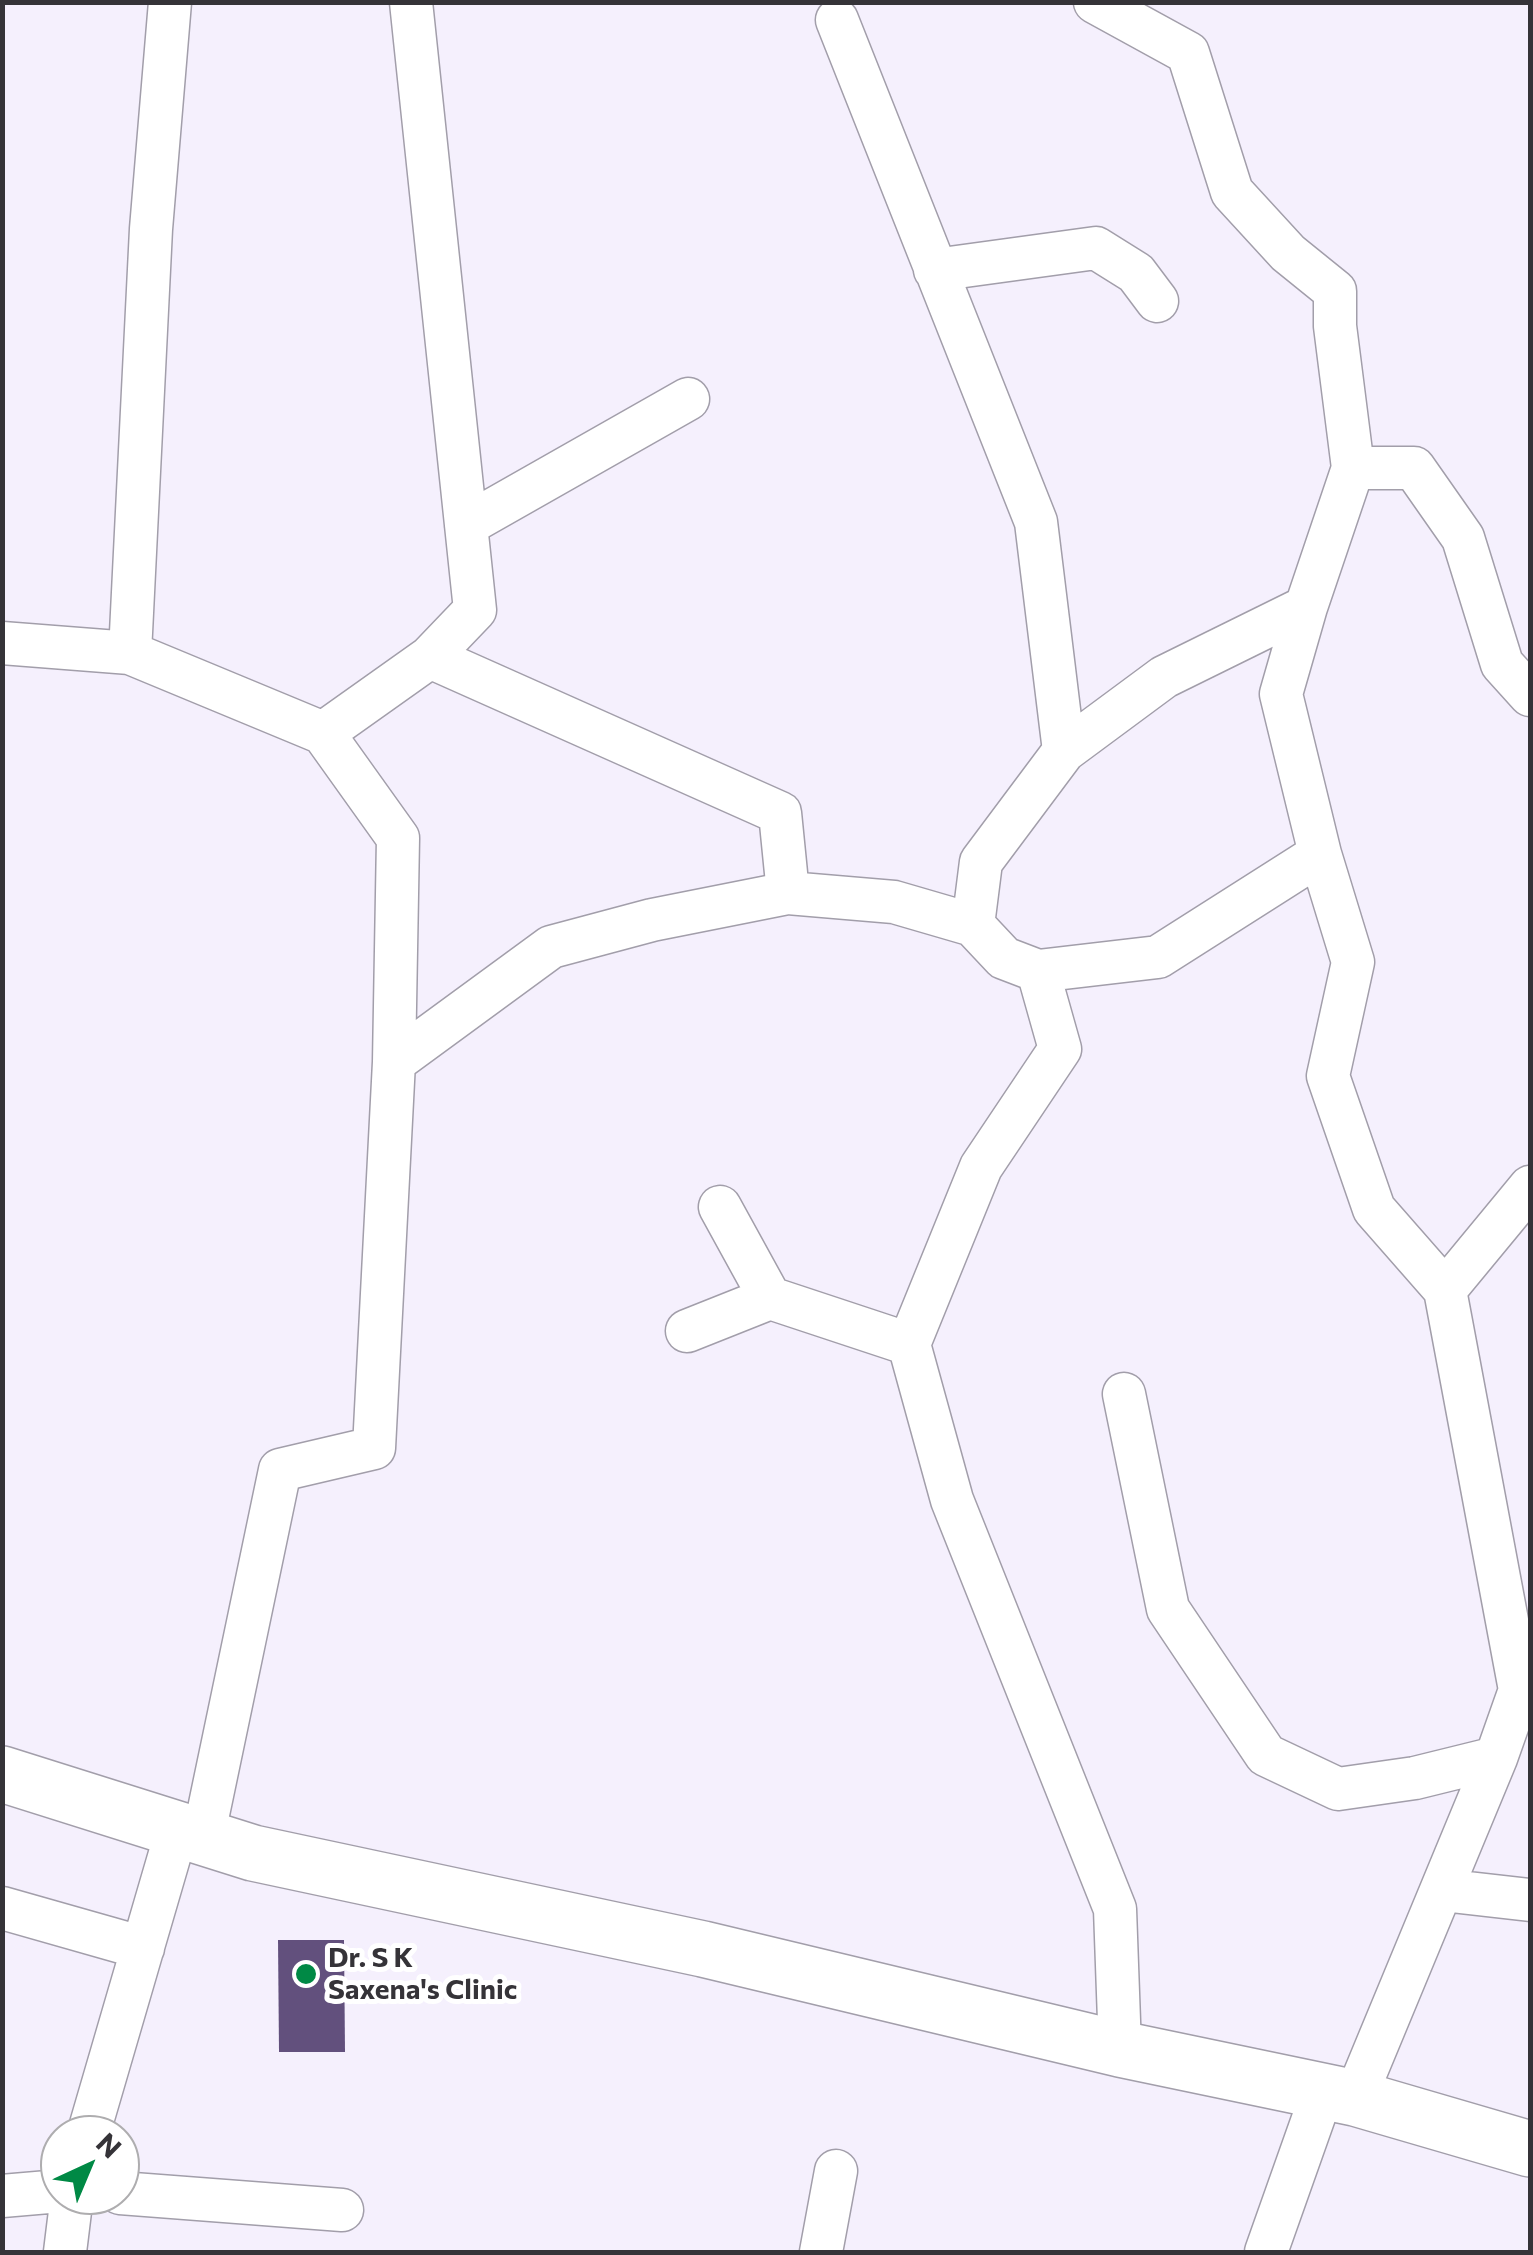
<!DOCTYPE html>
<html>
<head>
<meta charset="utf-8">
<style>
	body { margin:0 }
	#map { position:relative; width:1533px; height:2255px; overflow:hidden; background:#f5f0fd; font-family:Commissioner,sans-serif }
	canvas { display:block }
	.frame { position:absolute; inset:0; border:5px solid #353338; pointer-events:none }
	.north { position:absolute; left:40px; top:2115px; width:100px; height:100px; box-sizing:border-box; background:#fff; border:2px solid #aeadaf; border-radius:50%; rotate:44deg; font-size:28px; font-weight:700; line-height:40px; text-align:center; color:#353338 }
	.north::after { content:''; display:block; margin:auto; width:35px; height:45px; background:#008945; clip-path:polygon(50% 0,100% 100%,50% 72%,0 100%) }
</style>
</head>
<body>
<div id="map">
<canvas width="1533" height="2255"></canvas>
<div class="frame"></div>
<div class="north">N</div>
</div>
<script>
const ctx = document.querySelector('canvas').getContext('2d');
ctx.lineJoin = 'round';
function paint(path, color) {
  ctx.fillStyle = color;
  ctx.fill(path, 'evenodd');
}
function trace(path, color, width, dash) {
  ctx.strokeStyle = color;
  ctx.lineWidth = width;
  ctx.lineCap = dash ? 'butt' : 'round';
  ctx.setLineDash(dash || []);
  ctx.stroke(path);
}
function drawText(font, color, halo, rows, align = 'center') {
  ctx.font = font + ' Commissioner,sans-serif';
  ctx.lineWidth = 10;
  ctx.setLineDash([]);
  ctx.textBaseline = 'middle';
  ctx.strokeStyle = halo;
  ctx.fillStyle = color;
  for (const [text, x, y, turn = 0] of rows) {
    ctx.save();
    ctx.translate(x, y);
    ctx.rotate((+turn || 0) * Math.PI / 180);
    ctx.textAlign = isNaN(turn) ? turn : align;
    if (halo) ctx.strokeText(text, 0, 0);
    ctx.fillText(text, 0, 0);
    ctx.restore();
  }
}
const building = new Path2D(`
	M278 1940H344L345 2052H279Z`);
const minor = new Path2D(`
	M1095 2 1188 53 1232 192 1288 253 1335 291V326L1353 468 1306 607 1281 694 1320 854 1353 962 1328 1076 1374 1209 1445 1290 1520 1690 1496 1758 1355 2098
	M837 20 1036 522 1064 751
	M935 270 1096 248 1136 273 1157 301
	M1353 468H1414L1463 538 1502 664 1530 695
	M466 525 688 399
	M1306 607 1164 677 1064 751 981 862 973 925 1004 958 1038 971 1158 957 1320 854
	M2 643 130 653 323 733 398 838 394 1062 374 1448 280 1470 203 1838
	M130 653 151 229 170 2
	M430 657 780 813 788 893
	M323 733 430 657 475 610 411 2
	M1038 971 1060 1049 981 1167 909 1344 952 1500 1115 1909 1120 2049
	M394 1062 551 947 652 920 788 893 894 902 973 925
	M720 1207 770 1298 909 1344
	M1445 1290 1530 1187
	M687 1331 770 1298
	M1124 1394 1168 1609 1266 1755 1338 1789 1415 1778 1496 1758
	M1442 1890 1530 1900
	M2 1908 143 1948
	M88 2135 177 1830
	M120 2193 342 2210
	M2 2196 60 2191
	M65 2252 72 2195
	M821 2252 836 2171
	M1266 2252 1323 2091`);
const secondary = new Path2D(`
	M2 1774 253 1853 703 1949 1120 2049 1355 2098 1530 2149`);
const markers = [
	[306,1974,12,"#008945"]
];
const poiNames = [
	["Dr. S K",328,1958],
	["Saxena's Clinic",328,1990]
];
paint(building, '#62507d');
trace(minor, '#a29eaa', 45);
trace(secondary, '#a29eaa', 58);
trace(minor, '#fff', 42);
trace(secondary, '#fff', 55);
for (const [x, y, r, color] of markers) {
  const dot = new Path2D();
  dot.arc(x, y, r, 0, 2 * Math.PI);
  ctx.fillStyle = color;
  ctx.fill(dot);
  trace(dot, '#fff', 4);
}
drawText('bold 28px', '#353338', '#fff', poiNames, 'left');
</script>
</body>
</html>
